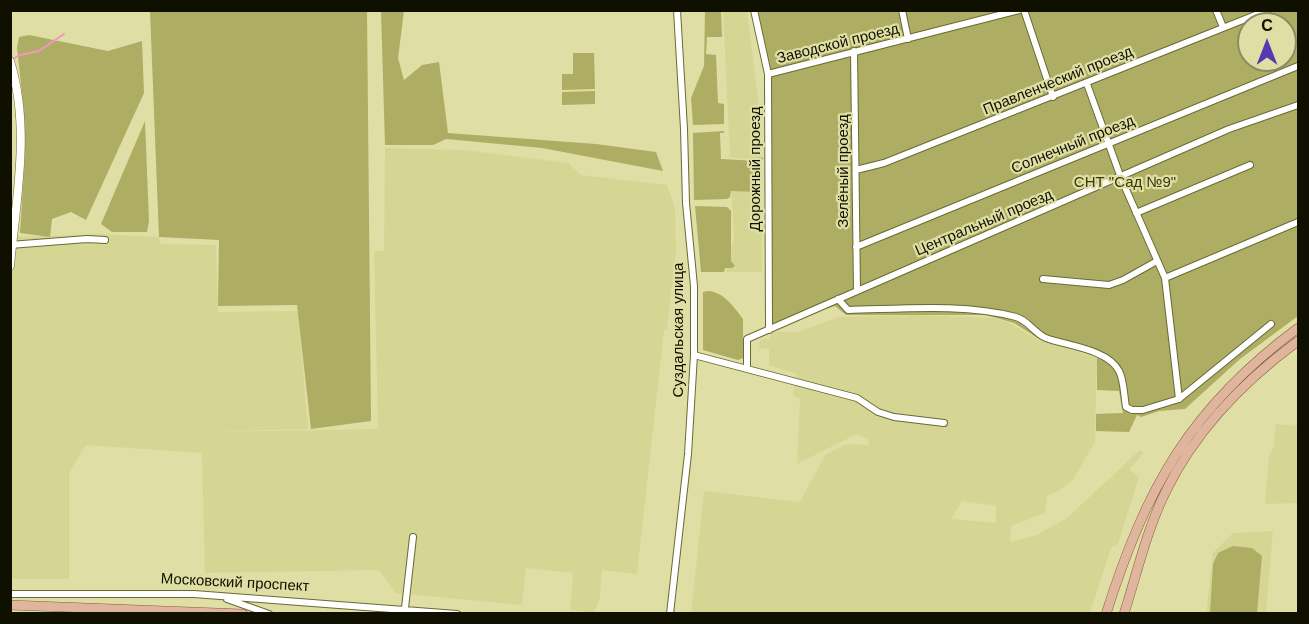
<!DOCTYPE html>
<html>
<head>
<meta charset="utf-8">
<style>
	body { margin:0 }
	#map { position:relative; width:1309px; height:624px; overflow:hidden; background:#dfdfa5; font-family:Arial,sans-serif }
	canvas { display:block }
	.frame { position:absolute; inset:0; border:12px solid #101000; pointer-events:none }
	.north { position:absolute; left:1237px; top:12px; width:60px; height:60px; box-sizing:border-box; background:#dfdfa5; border:2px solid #8c8c63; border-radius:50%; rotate:0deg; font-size:16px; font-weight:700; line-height:24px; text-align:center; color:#101000 }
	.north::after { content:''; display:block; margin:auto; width:21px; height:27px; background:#5639b1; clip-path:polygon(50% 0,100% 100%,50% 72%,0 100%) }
</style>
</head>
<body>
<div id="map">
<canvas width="1309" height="624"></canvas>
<div class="frame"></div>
<div class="north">С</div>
</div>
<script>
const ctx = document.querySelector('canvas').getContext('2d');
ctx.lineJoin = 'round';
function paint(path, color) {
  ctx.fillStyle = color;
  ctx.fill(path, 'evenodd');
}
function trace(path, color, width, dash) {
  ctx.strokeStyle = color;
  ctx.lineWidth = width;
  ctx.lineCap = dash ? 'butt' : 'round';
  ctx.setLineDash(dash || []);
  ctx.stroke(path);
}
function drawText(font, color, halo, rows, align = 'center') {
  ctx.font = font + ' Arial,sans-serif';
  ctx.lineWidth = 4.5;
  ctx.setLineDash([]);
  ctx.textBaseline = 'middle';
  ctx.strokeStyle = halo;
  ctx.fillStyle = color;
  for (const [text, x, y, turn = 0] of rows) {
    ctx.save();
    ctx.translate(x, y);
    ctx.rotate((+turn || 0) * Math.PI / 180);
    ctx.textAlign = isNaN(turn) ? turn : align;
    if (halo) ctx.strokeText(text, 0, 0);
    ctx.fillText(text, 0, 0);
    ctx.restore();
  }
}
const built = new Path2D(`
	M723 11H747L759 106 760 161 730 157Z
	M385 148 464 150 568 163 581 175 667 185 675 208 676 250 674 281 671 289 667 330H664L637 574 602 570 600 597 594 613 570 610 573 573 526 568 522 605 396 593 379 570 205 573 202 453 86 445 69 473V579H11L10 280 14 237 100 234 159 237 160 244 216 245 218 312 298 311 308 429 201 432 378 429 374 251H384Z
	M731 187 761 191 762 272H726L734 239Z
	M920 315 993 318 1008 322 1033 337 1097 358 1095 442 1073 480 1058 491 1047 496 1045 513 1011 526 1010 542 1037 535 1067 518 1140 450 1144 453 1129 469 1139 477 1118 544 1111 548 1090 613 691 614 704 491 800 502 825 455 846 444 868 445 869 440 857 434 797 464 800 399 793 395 797 374 769 365V349L759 348 760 341 762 339H770V332H798L838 317ZM962 501 996 506V523L951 519Z
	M1276 424 1298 426V503L1265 504 1269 456 1274 447Z
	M1273 531 1266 613 1206 614 1213 553 1233 533Z`);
const green = new Path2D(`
	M150 11H367L371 421 311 429 297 305 218 306 219 240 159 237Z
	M381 11H404L398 58 404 80 422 65 439 62 448 133 596 144 656 152 663 171 542 148 446 139 433 145H385Z
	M705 11H721L722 37H707L706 54 716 55 718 103 724 104V124L693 125 691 98 704 66Z
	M754 11H1298V316L1240 359 1185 409 1159 411 1141 417 1137 415 1129 432 1096 431V414L1123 413 1119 391 1097 390V358H1099L1096 355 1036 337 1014 323 986 315H846L835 306 771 326 764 55ZM1249 24H1285V60H1249Z
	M29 35 108 51 142 41 144 93 86 220 71 212 52 219 50 237 20 233 25 155 24 112 11 109 24 111 17 48 19 37Z
	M573 53H594L595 89 562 90V74H573Z
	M595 91V104L562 105V92Z
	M145 121 149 221 147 232H112L101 224Z
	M724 131V133H720L721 159 758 161 759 157 764 158 758 164 759 192 731 191 730 197 727 199 694 200 693 133Z
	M695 206 727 207 731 211V261L735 266 732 268H725L724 272H701Z
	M708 291C724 292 734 307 743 319V358L738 360 703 350V292Z
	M1233 546 1252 548 1262 556 1257 613H1210L1213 564 1218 553Z`);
const stream = new Path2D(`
	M11 60 20 55 39 51 64 34`);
const minor = new Path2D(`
	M754 10 768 74 769 330
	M902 10 908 39
	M1024 10 1053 97
	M1216 10 1223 27
	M854 51 857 291
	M768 74 1019 10
	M1087 84 1121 178 1165 278 1179 399
	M856 170 884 163 1268 10
	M1136 213 1250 165
	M10 245 87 239 105 240
	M856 247 1298 66
	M1165 278 1298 222
	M1043 279 1109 285 1123 280 1157 261
	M838 299 848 310C901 309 964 303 1016 317 1028 320 1035 334 1046 338 1067 346 1108 349 1119 371 1124 380 1124 396 1126 407L1132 410H1143L1179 399 1271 324
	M694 355 857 398 878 412 894 417 944 423
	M747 368V339L1229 129 1298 105
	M10 594H194L457 614
	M227 599 269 614
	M405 608 413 537
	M670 614 688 454 694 355V286L686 203 684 129 677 10`);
const tertiary = new Path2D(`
	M10 61C31 128 16 199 10 266`);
const primary = new Path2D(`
	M10 605 243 614
	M1106 614C1146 488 1190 408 1298 328
	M1124 614C1137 573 1147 529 1166 491 1196 429 1244 381 1298 341`);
const streetNames = [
	["Заводской проезд",838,44,-14],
	["Правленческий проезд",1058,81,-22],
	["Солнечный проезд",1073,145,-22],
	["Дорожный проезд",756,169,-90],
	["Зелёный проезд",844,171,-90],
	["Центральный проезд",984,223,-23],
	["Суздальская улица",679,330,-90],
	["Московский проспект",235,583,3]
];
const parkNames = [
	["СНТ \"Сад №9\"",1125,183]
];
paint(built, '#d6d694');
paint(green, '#aead64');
trace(stream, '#f594c6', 2);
trace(minor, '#6a6a33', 8);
trace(tertiary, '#6a6a33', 9);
trace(primary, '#8a5b3c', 10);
trace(minor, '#fff', 6);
trace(tertiary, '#fff', 8);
trace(primary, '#e0b59e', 9);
drawText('15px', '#101000', '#dfdfa5', streetNames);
drawText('15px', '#383708', '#dfdfa5', parkNames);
</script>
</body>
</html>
